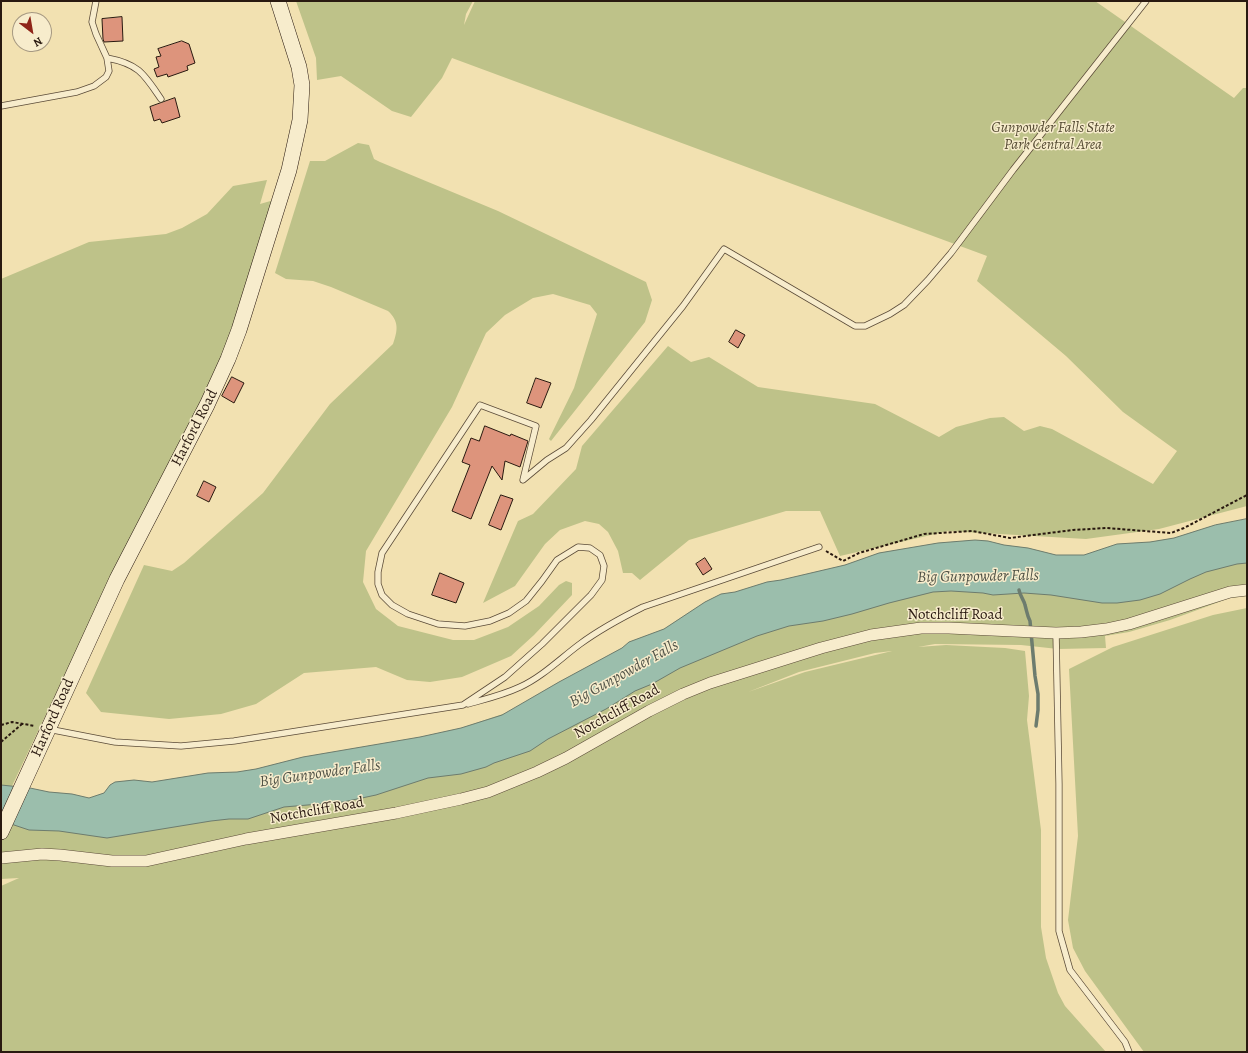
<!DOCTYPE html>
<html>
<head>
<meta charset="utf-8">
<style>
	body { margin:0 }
	#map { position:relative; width:1248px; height:1053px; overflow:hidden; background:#f2e1b1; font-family:Alegreya,serif }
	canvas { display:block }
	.frame { position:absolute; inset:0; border:2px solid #291910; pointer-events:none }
	.north { position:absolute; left:12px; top:12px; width:40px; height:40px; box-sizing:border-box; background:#f7eccc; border:1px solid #a59881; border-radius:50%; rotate:149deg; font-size:11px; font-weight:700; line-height:16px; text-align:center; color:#291910 }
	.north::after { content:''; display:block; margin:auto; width:14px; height:18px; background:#8f2418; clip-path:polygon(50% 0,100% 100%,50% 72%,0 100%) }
</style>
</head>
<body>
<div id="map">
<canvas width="1248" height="1053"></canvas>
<div class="frame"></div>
<div class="north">N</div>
</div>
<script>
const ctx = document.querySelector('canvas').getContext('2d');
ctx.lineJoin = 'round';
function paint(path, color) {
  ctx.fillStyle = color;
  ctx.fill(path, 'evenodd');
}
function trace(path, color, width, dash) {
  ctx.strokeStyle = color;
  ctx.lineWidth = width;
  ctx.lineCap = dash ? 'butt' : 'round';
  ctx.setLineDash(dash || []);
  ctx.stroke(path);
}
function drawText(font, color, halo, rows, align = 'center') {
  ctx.font = font + ' Alegreya,serif';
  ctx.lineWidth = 3;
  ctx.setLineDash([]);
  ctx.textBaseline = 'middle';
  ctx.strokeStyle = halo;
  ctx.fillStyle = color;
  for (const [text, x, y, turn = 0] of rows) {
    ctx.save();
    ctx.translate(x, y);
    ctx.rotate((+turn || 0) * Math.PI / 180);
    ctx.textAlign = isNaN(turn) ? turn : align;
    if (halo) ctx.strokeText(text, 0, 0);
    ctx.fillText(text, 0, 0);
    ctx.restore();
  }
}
const green = new Path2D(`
	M296 1H473L466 14 464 25 475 1H1095L1234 98 1243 88H1247V506L1159 529 1086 539 948 531 840 556 820 511H786L689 540 640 580 632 573H623L618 551 608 532 599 524 585 521 560 530 545 544 515 586 483 603 518 521 533 514 576 469 582 446 668 346 691 362 709 357 758 387 875 404 939 437 956 427 990 418 1004 417 1024 431 1040 426 1052 429 1153 484 1177 451 1123 412 1066 356 977 281 987 256 452 58 442 78 411 117 392 111 341 76 317 80 316 58Z
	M358 143 369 145 374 159 380 162 498 211 646 282 652 300 645 322 551 441 549 439 574 388 597 314 590 305 553 294 533 298 505 315 486 333 452 407 366 551 363 582 376 609 398 626 453 640H474L508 627 539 606 559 585 566 581 572 583V595L534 635 511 656 462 677 430 682 407 680 376 667 304 673 256 704 221 714 169 719 101 712 86 693 144 565 172 571 184 563 263 493 330 404 393 344C398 330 399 321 388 311L331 287 313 281 286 279 275 273 310 161H325Z
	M267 180 260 204 274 200 244 296 215 377 111 577 12 786 49 792 72 794 89 798 104 793 110 785 115 782 134 780 152 782 208 773 237 772 256 769 303 757 420 737 461 728 509 712 559 682 622 648 629 642 664 629 705 602 721 594 735 592 767 582 781 580 845 565 879 553 938 543 975 540 988 541 1004 545 1028 548 1056 555H1084L1117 544 1150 542 1174 538 1215 525 1247 519V596L1230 598 1170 620 1129 632 1105 636 1106 648 1058 649 1021 645 935 644 918 647 946 645 1005 648 1025 651 1029 696 1027 720 1041 830V927L1046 958 1058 993 1065 1006 1106 1052H1V886L19 878 1 879V279L89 242 166 234 182 228 207 214 233 186ZM892 651 805 672 748 692 799 672 875 653Z
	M1247 608V1052H1144L1085 971 1073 948 1068 920 1078 836 1069 669 1113 647 1213 615Z`);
const water = new Path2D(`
	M1247 519V563L1237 564 1206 572 1190 579 1160 594 1140 600 1117 603H1102L1051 595 1024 593 993 595 983 593 951 591 933 592 889 603 852 614 823 621 789 626 757 636 680 668 652 684 635 691 606 709 548 739 530 751 494 763 486 767 461 774 428 778 376 795 343 802 284 807 248 819H229L211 821 107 838 59 831 29 830 11 824H1V785L30 788 49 792 72 794 89 798 104 793 110 785 115 782 134 780 152 782 208 773 237 772 256 769 303 757 420 737 461 728 502 715 559 682 622 648 629 642 664 629 705 602 721 594 735 592 767 582 781 580 845 565 879 553 938 543 975 540 988 541 1004 545 1028 548 1056 555H1084L1117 544 1150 542 1174 538 1215 525Z`);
const stream = new Path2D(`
	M1019 590C1020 596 1024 600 1025 605 1027 612 1027 615 1030 621L1035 676 1038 694V710L1036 726`);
const building = new Path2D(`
	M122 17 123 41 104 42 103 39 102 19Z
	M182 41 189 44 195 63 187 66 188 70 168 77 167 74 157 77 154 69 159 67 156 57 161 56 158 49Z
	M175 98 180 117 162 123 160 119 154 121 150 107Z
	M736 330 745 335 738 348 729 342Z
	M232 377 244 383 234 403 222 396Z
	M536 378 551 383 541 408 527 403Z
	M485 426 510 436 511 434 528 441 520 467 505 461 502 480 492 466 471 519 452 511 470 465 462 462 471 438 479 441Z
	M204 481 216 487 209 502 197 496Z
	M501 495 513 499 501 530 489 525Z
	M705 558 712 569 703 575 696 564Z
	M440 573 464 583 456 603 432 595Z`);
const path = new Path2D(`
	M826 551 843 561 859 553 924 534 972 531 1010 538 1073 530 1106 528 1171 533 1184 528 1247 495
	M1 725 12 722 35 726
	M1 742 22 724`);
const lane = new Path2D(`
	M107 58C139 64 144 74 161 99
	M1 106 77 92 94 86 106 77 109 71 107 58 96 34 92 22 96 1
	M1056 633 1059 784V931L1070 970 1125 1042 1129 1052
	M468 704C486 699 503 695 520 687 542 677 561 658 580 644 599 630 621 618 643 607L819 547
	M48 729 115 742 181 746 234 741 463 705 505 677 542 644 591 595 602 580 604 566 600 555 590 548 578 547 557 560 542 581 526 601 509 613 490 621 465 626 438 624 408 614 392 605 382 595 378 584V572L382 553 480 405 536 426 523 480 547 460 566 448 591 420 683 306 724 249 855 326H865L890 314 904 305 928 280 951 253 1013 170 1146 1`);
const street = new Path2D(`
	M1 858 42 854 60 855 112 861H146L246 839 396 813 461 799 488 792 537 772 566 758 649 711 683 694 710 683 821 648 871 635 921 628H949L1056 633 1081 632 1106 629 1129 624 1230 592 1247 590`);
const secondary = new Path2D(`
	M1 832 117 579 207 405 228 359 239 330 289 170 300 120 302 85 299 67 278 1`);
const parkNames = [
	["Gunpowder Falls State",1053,128],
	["Park Central Area",1053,145]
];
const streetNames = [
	["Harford Road",195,428,-63],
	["Notchcliff Road",955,615],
	["Notchcliff Road",617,712,-29],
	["Harford Road",53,718,-66],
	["Notchcliff Road",317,811,-10]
];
const waterNames = [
	["Big Gunpowder Falls",978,577,-1],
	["Big Gunpowder Falls",624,674,-29],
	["Big Gunpowder Falls",320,774,-8]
];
paint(green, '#bec289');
paint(water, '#9bbeac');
trace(water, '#6d7c6e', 1);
trace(stream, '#6d7c6e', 3.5);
paint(building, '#dd947c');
trace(building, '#291910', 1);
trace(lane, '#5b4b38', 7);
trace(street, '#5b4b38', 12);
trace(secondary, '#291910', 16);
trace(path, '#291910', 2, [3, 2]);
trace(lane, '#f7eccc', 5.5);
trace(street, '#f7eccc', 11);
trace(secondary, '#f7eccc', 15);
drawText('italic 15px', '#564c34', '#f7eccc', parkNames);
drawText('15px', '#291910', '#f7eccc', streetNames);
drawText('italic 16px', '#515347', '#f7eccc', waterNames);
</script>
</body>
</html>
